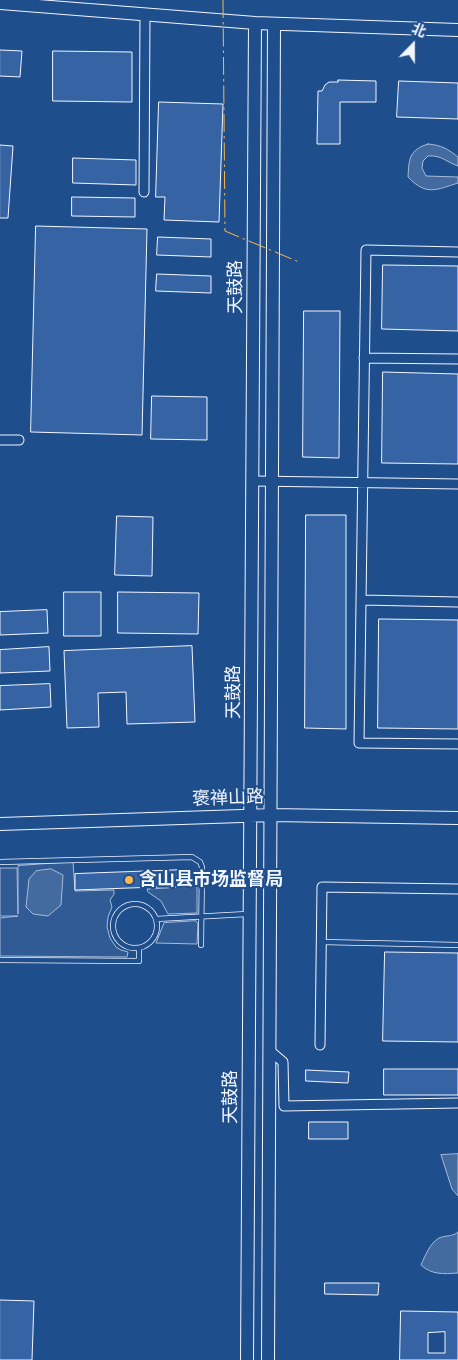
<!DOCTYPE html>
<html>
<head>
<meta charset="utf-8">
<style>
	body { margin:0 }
	#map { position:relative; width:458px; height:1360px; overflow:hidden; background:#1f4e8c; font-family:"Sofia Sans Condensed","Noto Sans SC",sans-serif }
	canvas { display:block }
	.north { position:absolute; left:388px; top:20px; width:50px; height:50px; -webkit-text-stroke:4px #1f4e8c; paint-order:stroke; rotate:22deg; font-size:14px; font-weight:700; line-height:20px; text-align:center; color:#f2f6ff }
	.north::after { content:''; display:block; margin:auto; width:18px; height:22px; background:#f2f6ff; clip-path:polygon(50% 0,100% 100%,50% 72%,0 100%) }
</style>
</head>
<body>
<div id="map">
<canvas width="458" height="1360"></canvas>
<div class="north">北</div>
</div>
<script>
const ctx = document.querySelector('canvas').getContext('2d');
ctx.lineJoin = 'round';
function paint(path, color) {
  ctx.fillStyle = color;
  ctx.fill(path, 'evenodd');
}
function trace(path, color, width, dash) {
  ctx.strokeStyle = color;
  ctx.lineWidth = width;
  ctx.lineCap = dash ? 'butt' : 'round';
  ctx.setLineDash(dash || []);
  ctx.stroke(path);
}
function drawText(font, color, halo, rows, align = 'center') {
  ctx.font = font + ' "Sofia Sans Condensed","Noto Sans SC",sans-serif';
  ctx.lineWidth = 4;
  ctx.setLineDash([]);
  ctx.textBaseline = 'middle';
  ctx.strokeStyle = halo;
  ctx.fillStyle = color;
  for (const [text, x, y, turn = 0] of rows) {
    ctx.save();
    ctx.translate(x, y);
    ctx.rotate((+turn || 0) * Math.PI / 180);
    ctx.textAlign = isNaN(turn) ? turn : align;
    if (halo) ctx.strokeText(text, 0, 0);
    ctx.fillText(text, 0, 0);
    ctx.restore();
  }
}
const built = new Path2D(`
	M73 862 75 891 114 890V894L110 900 112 907 108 917 107 927 110 938 116 947 121 950 128 952 127 957 0 956V918L18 916H0V868H17L18 914V866Z
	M185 873H197V913L168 914 161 901 148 892 147 889 185 887Z
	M196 921 198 924 197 944 156 943 164 923Z`);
const water = new Path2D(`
	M428 144C441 145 448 149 458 157V166C446 162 442 155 428 156L423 161 422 168 426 176 458 177V183C436 190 426 196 408 177 409 159 409 150 428 144Z
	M51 869 63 875 61 905 48 916 33 914 26 907 29 879 36 871Z
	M458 1154V1196L452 1189 441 1155Z
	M458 1232V1273C443 1274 432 1275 421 1265 425 1256 430 1243 439 1238 446 1235 453 1237 458 1232Z`);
const building = new Path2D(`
	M0 50 22 51 20 77 0 76Z
	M53 51 132 52V102L53 101Z
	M338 80 376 81V102H340V144H317L318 91H322L325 85 329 82H338Z
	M399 81 458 83V119L397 117Z
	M159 102 223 104 219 222 164 220 165 197H156Z
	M0 145 13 146 8 218H0Z
	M73 158 136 160V185L73 183Z
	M72 197 135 198V217L72 216Z
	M36 226 147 229 142 435 31 432Z
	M158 237 211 239V257L157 255Z
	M383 265 458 266V331L382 329Z
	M157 274 211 276V293L156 291Z
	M304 311H340L339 458 303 457Z
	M383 372 458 374V464L382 463Z
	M152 396 207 397V440L151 439Z
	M306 515H346V729L305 728Z
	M117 516 153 517 152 576 115 575Z
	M64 592H101V636H64Z
	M118 592 199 593 198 634 118 633Z
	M47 610 48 633 0 635V612Z
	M379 619 458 620V729L378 728Z
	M192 646 195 722 127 724 126 692 98 693 99 727 67 728 64 651Z
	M49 647 50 671 0 673V650Z
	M50 684 51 707 0 710V686Z
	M183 870 184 886 75 890V874Z
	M385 952 458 953V1042L383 1041Z
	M384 1069H458V1095H384Z
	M306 1070 349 1072 348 1083 306 1081Z
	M309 1122H348V1139H309Z
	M325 1283H379L378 1295 325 1294Z
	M0 1300 34 1301 32 1360H0Z
	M401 1311 458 1312V1360H400ZM445 1332V1353H428V1333Z`);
const lane = new Path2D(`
	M0 862 192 857 200 862 202 867 201 945
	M113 926a22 22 0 1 1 44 0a22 22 0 1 1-44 0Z
	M156 919 247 914
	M322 942 458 945
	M0 960 139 961V948`);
const street = new Path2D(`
	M144 192 145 15
	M458 252 366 250 359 743 458 744
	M364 358 458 359
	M0 440H19
	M253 481 458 484
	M361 600 458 602
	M320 1045 322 887 458 889
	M269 1050 283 1062 284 1106 458 1103`);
const secondary = new Path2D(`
	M0 3 255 23 458 30
	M0 824 272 815 458 818
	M247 1360 255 23
	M268 1360 274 25`);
const power = new Path2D(`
	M223 0 225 231 299 262`);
const markers = [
	[129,880,5,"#ffb74d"]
];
const streetNames = [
	["天鼓路",236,287,-90],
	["天鼓路",234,692,-90],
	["褒禅山路",228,799,-2],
	["天鼓路",231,1097,-90]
];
const poiNames = [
	["含山县市场监督局",139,880]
];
paint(built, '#305b95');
trace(built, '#a8bbd7', 1);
paint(water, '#446ba0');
trace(water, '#a8bbd7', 1);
paint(building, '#3563a3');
trace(building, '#f2f6ff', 1);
trace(lane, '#f2f6ff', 6);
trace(street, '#f2f6ff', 11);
trace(secondary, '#f2f6ff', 14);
trace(lane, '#1f4e8c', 4.5);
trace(street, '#1f4e8c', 9);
trace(secondary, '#1f4e8c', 12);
trace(power, '#ffb74d', 1, [18, 4, 2.5, 4]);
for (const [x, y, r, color] of markers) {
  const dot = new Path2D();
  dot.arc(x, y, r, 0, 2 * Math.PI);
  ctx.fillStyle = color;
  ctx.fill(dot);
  trace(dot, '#1f4e8c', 2);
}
drawText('18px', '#f2f6ff', '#1f4e8c', streetNames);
drawText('bold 18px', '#f2f6ff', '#1f4e8c', poiNames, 'left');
</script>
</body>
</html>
